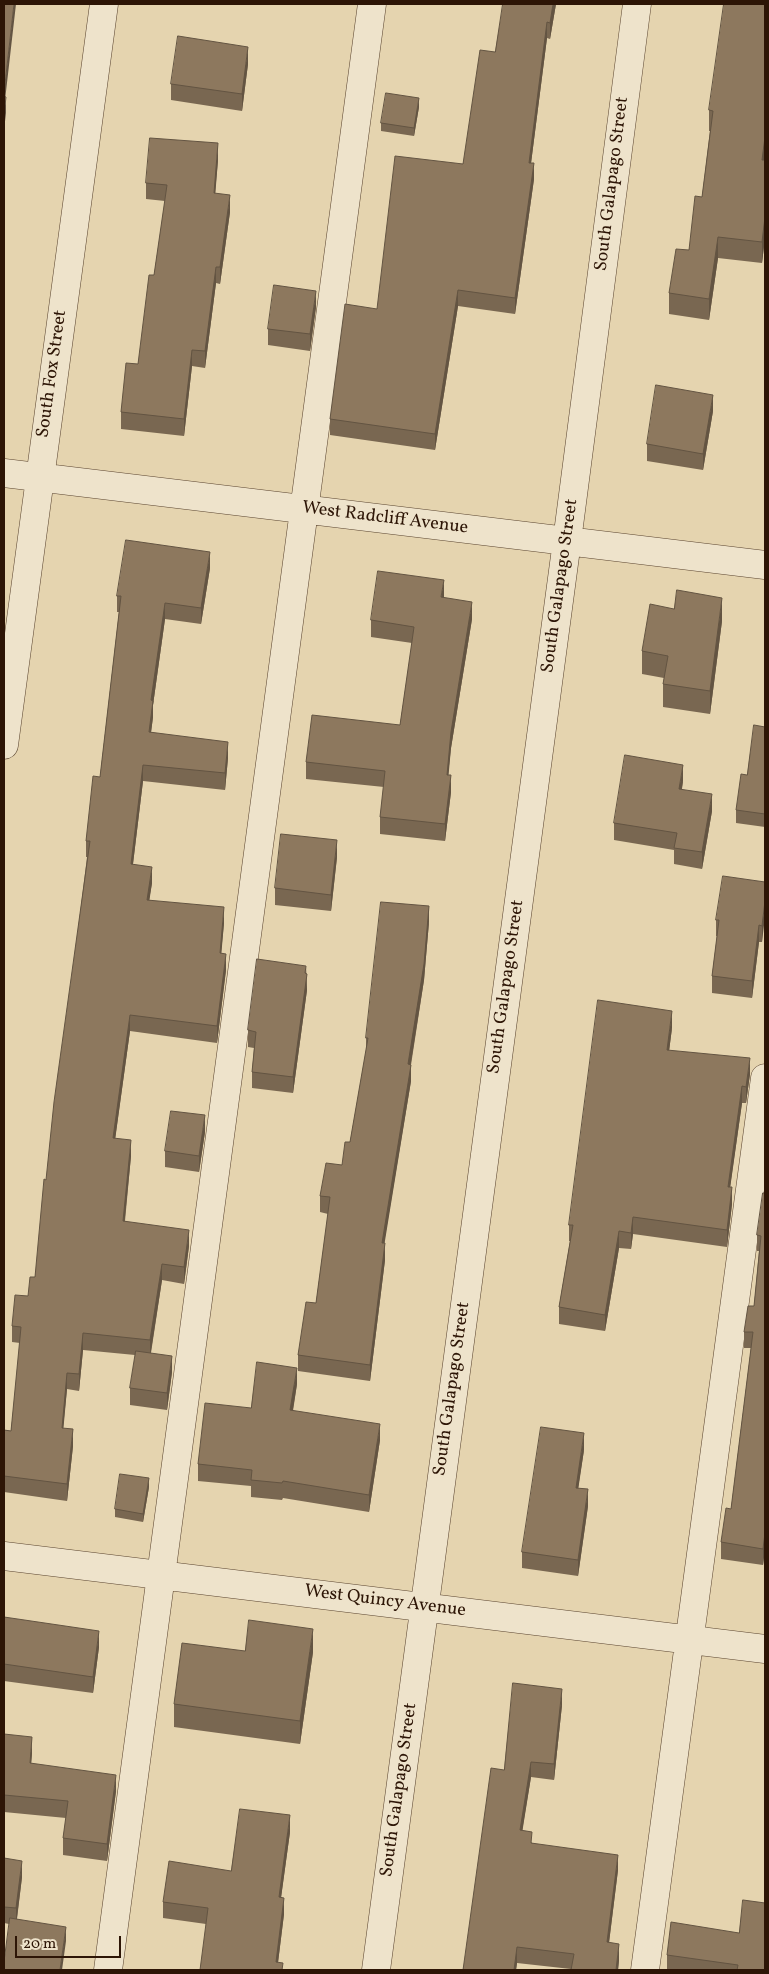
<!DOCTYPE html>
<html>
<head>
<meta charset="utf-8">
<style>
	body { margin:0 }
	#map { position:relative; width:769px; height:1974px; overflow:hidden; background:#e5d4af; font-family:Vollkorn,serif }
	canvas { display:block }
	.frame { position:absolute; inset:0; border:5px solid #2d1506; pointer-events:none }
	.scale { position:absolute; left:15px; top:1936px; width:106px; height:22px; box-sizing:border-box; border:2px solid #2d1506; border-top:0; padding-left:6px; font-size:15px; line-height:18px; white-space:nowrap; color:#2d1506; -webkit-text-stroke:4px #eee3cb; paint-order:stroke }
</style>
</head>
<body>
<div id="map">
<canvas width="769" height="1974"></canvas>
<div class="frame"></div>
<div class="scale">20 m</div>
</div>
<script>
const ctx = document.querySelector('canvas').getContext('2d');
ctx.lineJoin = 'round';
function trace(path, color, width, dash) {
  ctx.strokeStyle = color;
  ctx.lineWidth = width;
  ctx.lineCap = dash ? 'butt' : 'round';
  ctx.setLineDash(dash || []);
  ctx.stroke(path);
}
function paint(path, color) {
  ctx.fillStyle = color;
  ctx.fill(path, 'evenodd');
}
function drawText(font, color, halo, rows, align = 'center') {
  ctx.font = font + ' Vollkorn,serif';
  ctx.lineWidth = 4;
  ctx.setLineDash([]);
  ctx.textBaseline = 'middle';
  ctx.strokeStyle = halo;
  ctx.fillStyle = color;
  for (const [text, x, y, turn = 0] of rows) {
    ctx.save();
    ctx.translate(x, y);
    ctx.rotate((+turn || 0) * Math.PI / 180);
    ctx.textAlign = isNaN(turn) ? turn : align;
    if (halo) ctx.strokeText(text, 0, 0);
    ctx.fillText(text, 0, 0);
    ctx.restore();
  }
}
const minor = new Path2D(`
	M4 473 765 565
	M4 745 104 4
	M4 1556 765 1649
	M108 1970 372 4
	M376 1970 567 541 637 4
	M645 1970 765 1078`);
const wall = new Path2D(`
	M556 4 550 39 547 38 531 163 534 179 515 314 458 306 435 450 330 435V419L377 309 463 164 495 52Z
	M765 4V238L762 263 718 258 709 320 669 314V293L689 250 702 197 710 131H709V110Z
	M248 64 242 111 171 100V84Z
	M419 107 414 136 381 131V123Z
	M218 160 215 193 230 212 220 284 216 283 205 368 192 366 184 436 121 429V412L138 364 154 275 165 201 146 199V183Z
	M316 307 310 351 268 345V329Z
	M713 411 703 470 647 461V444Z
	M210 568 201 624 165 619 153 705V717L151 732 228 758 225 790 143 781 133 864 152 883 149 900 224 923 221 953 226 970 217 1043 130 1031 115 1139 131 1156 125 1221 189 1246 184 1284 162 1280 151 1353 172 1372 167 1410 130 1405V1388L135 1355 83 1350 79 1391 67 1389 63 1428 73 1446 67 1501 4 1492V1430L11 1431 20 1343 12 1342V1326L28 1296 35 1277 87 857H86V841L100 777 119 612H117V596Z
	M444 598 472 619 451 748 448 775 451 792 445 841 380 834V817L384 787 306 779V762L400 725 412 643 371 637V620Z
	M722 621 710 714 663 707V684L664 678 642 674V651Z
	M765 727V827L736 823V810L747 775Z
	M683 781 682 789 712 811 702 869 674 864V850L614 840V823Z
	M337 857 331 911 275 905V888Z
	M765 882 762 942H759L752 998 712 993V976L717 936H716V920Z
	M429 922 424 980 411 1065V1081L384 1243 385 1260 370 1381 298 1371V1355L316 1303 328 1214 320 1212V1196L342 1165 350 1142 366 1051V1038Z
	M306 973 307 990 293 1093 252 1088V1072L254 1048 248 1047V1030Z
	M672 1028 669 1051 750 1074 746 1103H742L730 1187 732 1204 727 1247 633 1234 631 1249 619 1248 605 1331 559 1324V1307L570 1241H569V1225Z
	M205 1132 199 1172 165 1167V1151Z
	M765 1193V1549L763 1565 721 1559V1542L731 1509 751 1348H744V1332L754 1306 759 1251H757V1235Z
	M297 1384 293 1411 380 1440 369 1512 283 1498 282 1500 251 1497V1486L198 1481V1464L251 1408Z
	M584 1450 578 1488 588 1506 578 1576 522 1568V1552Z
	M149 1487 143 1522 115 1517V1509Z
	M4 1617 99 1647 93 1693 4 1681Z
	M245 1651 313 1652 300 1744 174 1727V1704Z
	M562 1705 554 1780 531 1777 522 1831 532 1843 618 1870 609 1943 619 1960 618 1970H571V1969L517 1963 516 1970H463L504 1770Z
	M4 1734 32 1753 31 1763 116 1791 107 1861 63 1855V1838L66 1818 4 1812Z
	M290 1832 281 1897 284 1914 278 1963 283 1970 206 1924 163 1918V1902L231 1871Z
	M4 1858 22 1877 17 1919 66 1941 9 1924 4 1923Z
	M739 1933 765 1970H667V1955Z`);
const shadedWall = new Path2D(`
	M14 4H16L4 109V93Z
	M553 4H556L550 39V23Z
	M547 22V38L529 179V163Z
	M248 47V64L242 111V94Z
	M6 97V113L4 130V114Z
	M419 98V107L414 136V128Z
	M765 137V158L762 180V160Z
	M218 143V160L214 210V193Z
	M534 163V179L515 314V298Z
	M230 195V212L220 284V267Z
	M765 217V238L762 263V242Z
	M718 237V258L709 320V299Z
	M216 267V283L205 368V351Z
	M458 290V306L435 450V434Z
	M316 291V307L310 351V334Z
	M192 350V366L184 436V419Z
	M713 395V411L703 470V454Z
	M210 552V568L201 624V608Z
	M444 580V597L441 614V597Z
	M722 598V621L710 714V691Z
	M472 602V619L451 748 447 792V775L451 732Z
	M165 603V619L153 705V717L149 748 151 700Z
	M228 742V758L225 790V773Z
	M143 765V781L131 880V864Z
	M683 765V781L679 805V789Z
	M451 775V792L445 841V824Z
	M712 794V811L702 869V852Z
	M337 840V857L331 911V895Z
	M152 867V883L147 916V900Z
	M765 901V917L762 942V926Z
	M429 906V922L424 980 408 1081V1064Z
	M224 907V923L220 969V953Z
	M759 925V942L752 998V981Z
	M226 954V970L217 1043V1026Z
	M306 966 307 990 293 1093V1077Z
	M672 1011V1028L667 1067V1050Z
	M130 1015V1031L113 1155V1138Z
	M750 1058V1074L746 1103V1087Z
	M411 1065V1081L382 1259V1243Z
	M742 1086V1103L728 1203V1187Z
	M205 1115V1132L199 1172V1156Z
	M131 1140V1156L123 1237V1221Z
	M732 1187V1204L727 1247V1230Z
	M633 1217V1234L631 1249V1233Z
	M189 1230V1246L184 1284V1267Z
	M619 1231V1248L605 1331V1315Z
	M385 1243V1260L370 1381V1365Z
	M162 1264V1280L150 1357V1340Z
	M83 1333V1350L79 1391V1374Z
	M172 1356V1372L167 1410V1393Z
	M297 1368V1384L290 1427V1410Z
	M67 1373V1389L62 1444V1428Z
	M380 1424V1440L369 1512V1495Z
	M73 1429V1446L67 1501V1484Z
	M584 1433V1450L576 1504V1488Z
	M149 1478V1487L143 1522V1514Z
	M588 1489V1506L578 1576V1560Z
	M765 1533V1549L763 1565V1549Z
	M313 1629V1652L300 1744V1721Z
	M99 1631V1647L93 1693V1677Z
	M562 1689V1705L554 1780V1764Z
	M32 1737V1753L30 1780V1763Z
	M531 1762V1777L520 1846V1830Z
	M116 1775V1791L107 1861V1844Z
	M290 1815V1832L279 1913V1897Z
	M618 1855V1870L607 1958V1942Z
	M22 1861V1877L16 1925V1908Z
	M284 1898V1914L277 1970 276 1962Z
	M66 1927V1941L62 1970H60Z
	M619 1944V1960L618 1970H616Z
	M517 1947V1963L516 1970H514Z`);
const building = new Path2D(`
	M4 4H14L4 93Z
	M503 4H553L550 23 547 22 529 163H534L515 298 458 290 435 434 330 419 345 304 377 309 395 156 463 164 480 50 495 52Z
	M724 4H765V137L762 160H765V217L762 242 718 237 709 299 669 293 676 249 689 250 695 196 702 197 713 111 709 110Z
	M178 36 248 47 242 94 171 84Z
	M386 93 419 98 414 128 381 123Z
	M4 96 6 97 4 114Z
	M150 138 218 143 214 193 230 195 220 267H216L205 351 192 350 184 419 121 412 126 363 138 364 149 275H154L167 185 146 183Z
	M274 285 316 291 310 334 268 329Z
	M656 385 713 395 703 454 647 444Z
	M126 540 210 552 201 608 165 603 151 700 153 701 149 732 228 742 225 773 143 765 131 864 152 867 147 900 224 907 220 953 226 954 217 1026 130 1015 113 1138 131 1140 123 1221 189 1230 184 1267 162 1264 150 1340 83 1333 79 1374 67 1373 62 1428 73 1429 67 1484 4 1476V1430L11 1431 21 1327 12 1326 15 1295 28 1296 30 1277H35L44 1179 46 1180 54 1102 90 841H86L93 776 100 777 121 596H117Z
	M378 571 444 580 441 597 472 602 451 732 447 775H451L445 824 380 817 385 771 306 762 312 715 400 725 414 627 371 620Z
	M677 590 722 598 710 691 663 684 668 656 642 651 650 604 674 609Z
	M754 725 765 727V814L736 810 741 774 747 775Z
	M625 755 683 765 679 789 712 794 702 852 674 848 677 833 614 823Z
	M281 834 337 840 331 895 275 888Z
	M723 876 765 882V901L762 926 759 925 752 981 712 976 719 920H716Z
	M381 902 429 906 424 964 408 1064 411 1065 382 1243H385L370 1365 298 1355 306 1302 316 1303 330 1197 320 1196 326 1163 342 1165 345 1142H350L368 1038H366Z
	M257 959 306 966 305 973 307 974 293 1077 252 1072 256 1032 248 1030Z
	M598 1000 672 1011 667 1050 750 1058 746 1087 742 1086 728 1187H732L727 1230 633 1217 631 1233 619 1231 605 1315 559 1307 573 1225H569Z
	M171 1111 205 1115 199 1156 165 1151Z
	M763 1193H765V1533L763 1549 721 1542 726 1508 731 1509 753 1332H744L748 1306H754L761 1236 757 1235Z
	M136 1351 172 1356 167 1393 130 1388Z
	M257 1362 297 1368 290 1410 380 1424 369 1495 283 1481 282 1483 251 1480 252 1470 198 1464 205 1403 251 1408Z
	M541 1427 584 1433 576 1488 588 1489 578 1560 522 1552Z
	M120 1474 149 1478 143 1514 115 1509Z
	M4 1617 99 1631 93 1677 4 1664Z
	M249 1620 313 1629 300 1721 174 1704 182 1643 245 1651Z
	M513 1683 562 1689 554 1764 531 1762 520 1830 532 1832 531 1843 618 1855 607 1942 619 1944 616 1970H571L574 1954 517 1947 514 1970H463L491 1768 504 1770Z
	M4 1734 32 1737 30 1763 116 1775 107 1844 63 1838 68 1801 4 1795Z
	M240 1809 290 1815 279 1897 284 1898 276 1962 283 1963 282 1970H200L208 1908 163 1902 169 1861 231 1871Z
	M4 1858 22 1861 16 1908 4 1907Z
	M743 1900 765 1903V1970H737L738 1965 667 1955 671 1922 739 1933Z
	M10 1918 66 1927 60 1970H4V1962Z`);
const streetNames = [
	["South Galapago Street",613,184,-83],
	["South Fox Street",53,374,-82],
	["West Radcliff Avenue",385,519,7],
	["South Galapago Street",561,586,-82],
	["South Galapago Street",507,987,-82],
	["South Galapago Street",453,1389,-82],
	["West Quincy Avenue",385,1602,7],
	["South Galapago Street",400,1790,-82]
];
trace(minor, '#5b4530', 29);
trace(minor, '#eee3cb', 28);
paint(wall, '#796751');
paint(shadedWall, '#635442');
paint(building, '#8d785e');
trace(building, '#635442', 1);
drawText('18px', '#2d1506', '#eee3cb', streetNames);
</script>
</body>
</html>
